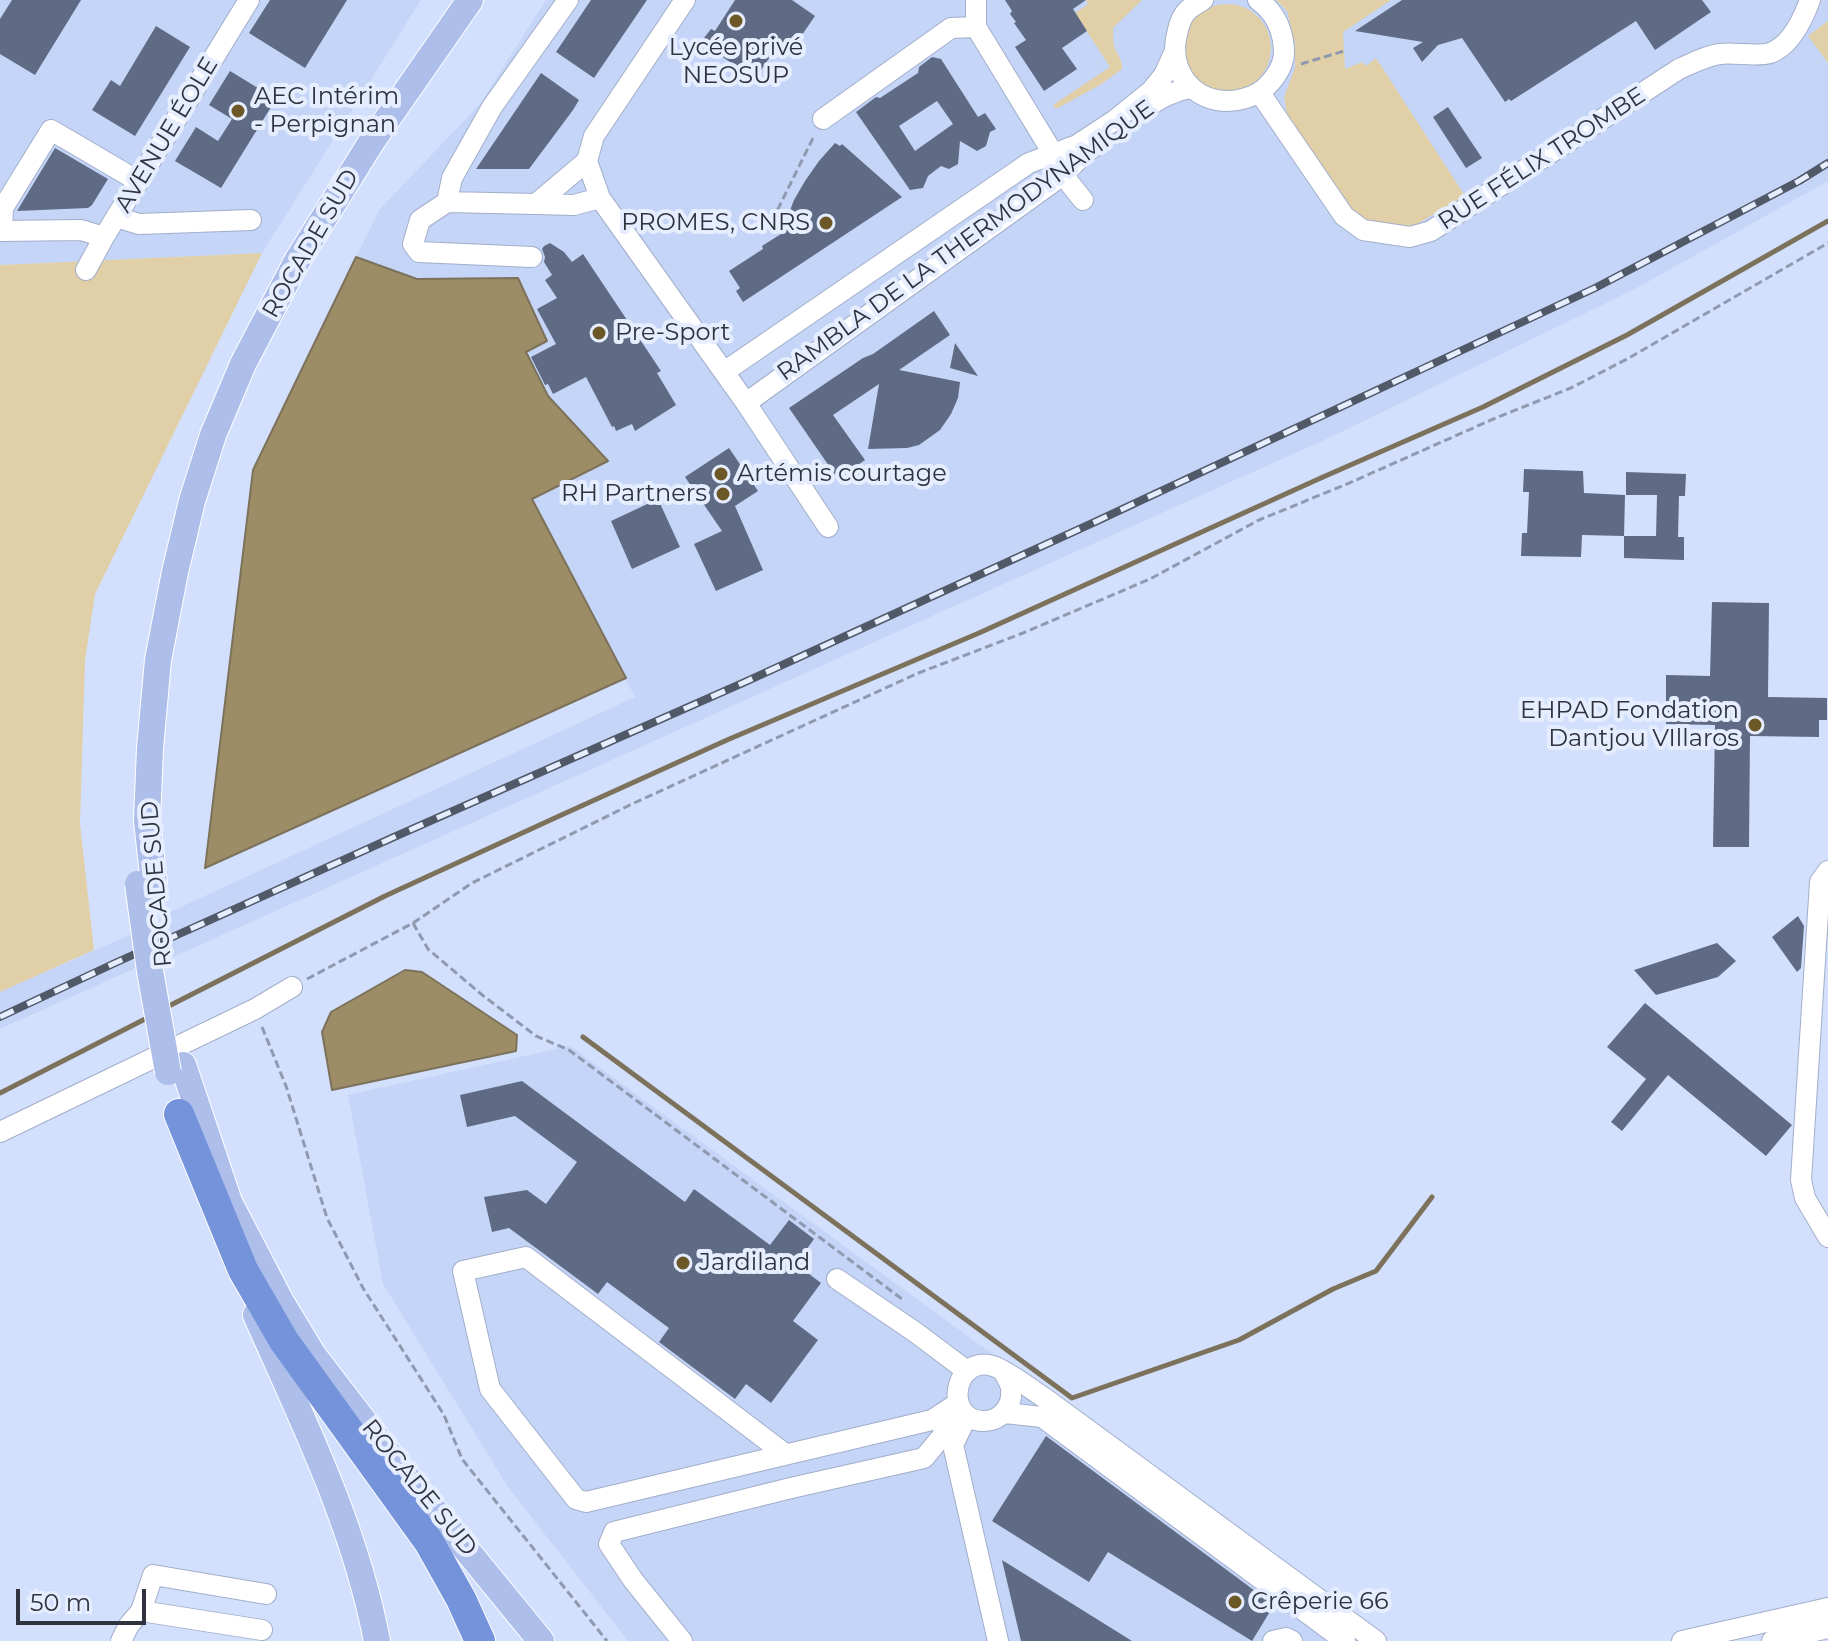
<!DOCTYPE html>
<html>
<head>
<meta charset="utf-8">
<style>
	body { margin:0 }
	#map { position:relative; width:1828px; height:1641px; overflow:hidden; background:#d3e0fd; font-family:Montserrat,sans-serif }
	canvas { display:block }
	.scale { position:absolute; left:16px; top:1589px; width:130px; height:36px; box-sizing:border-box; border:4px solid #2e333f; border-top:0; padding-left:10px; font-size:24px; line-height:28px; white-space:nowrap; color:#2e333f; -webkit-text-stroke:6px #e5edff; paint-order:stroke }
</style>
</head>
<body>
<div id="map">
<canvas width="1828" height="1641"></canvas>
<div class="scale">50 m</div>
</div>
<script>
const ctx = document.querySelector('canvas').getContext('2d');
ctx.lineJoin = 'round';
function paint(path, color) {
  ctx.fillStyle = color;
  ctx.fill(path, 'evenodd');
}
function trace(path, color, width, dash) {
  ctx.strokeStyle = color;
  ctx.lineWidth = width;
  ctx.lineCap = dash ? 'butt' : 'round';
  ctx.setLineDash(dash || []);
  ctx.stroke(path);
}
function drawText(font, color, halo, rows, align = 'center') {
  ctx.font = font + ' Montserrat,sans-serif';
  ctx.lineWidth = 8;
  ctx.setLineDash([]);
  ctx.textBaseline = 'middle';
  ctx.strokeStyle = halo;
  ctx.fillStyle = color;
  for (const [text, x, y, turn = 0] of rows) {
    ctx.save();
    ctx.translate(x, y);
    ctx.rotate((+turn || 0) * Math.PI / 180);
    ctx.textAlign = isNaN(turn) ? turn : align;
    if (halo) ctx.strokeText(text, 0, 0);
    ctx.fillText(text, 0, 0);
    ctx.restore();
  }
}
const built = new Path2D(`
	M0 0H421L262 253 0 265Z
	M546 0H1828V181L1635 289 1331 437 173 957 168 913 635 697 532 498 607 461 548 396 526 352 547 341 518 278 417 279 356 257 379 210 479 105Z
	M134 933 138 967 0 1029V992Z
	M570 1046 1386 1641H628L508 1487 383 1284 348 1095Z`);
const green = new Path2D(`
	M1086 0H1142L1113 28C1113 34 1113 40 1114 46 1117 55 1123 60 1122 69L1100 85 1056 109 1053 105 1110 67 1075 13 1088 4Z
	M1276 0H1391L1343 32 1345 69 1362 62 1366 66 1376 58 1465 196 1417 224 1393 229 1366 221 1342 200 1287 114 1284 97 1295 68V44L1287 11Z
	M1183 48a44 44 0 1 1 88 0a44 44 0 1 1-88 0Z
	M1828 21V63L1808 36Z
	M262 253 95 594 85 660 80 824 94 950 0 992V265Z`);
const water = new Path2D(`
	M356 257 417 279 518 278 547 341 526 352 548 396 608 461 532 499 626 678 205 868 253 470Z
	M405 970 422 972 517 1035 516 1051 332 1090 322 1032 331 1012Z`);
const stream = new Path2D(`
	M163 1009 385 896 557 817 727 740 979 633 1323 477 1483 407 1627 335 1828 221
	M583 1037 1072 1398 1239 1340 1333 1289 1376 1271 1432 1197
	M0 1093 151 1016`);
const building = new Path2D(`
	M12 0H81L35 75 0 54V19Z
	M270 0H347L305 68 249 33Z
	M591 0H647L594 78 556 52Z
	M735 0H792L815 16 795 45 788 41 785 45 780 42 755 79 705 45 704 38 711 29 715 31Z
	M1005 0H1086L1073 9 1087 31 1062 48 1077 69 1044 91 1015 47 1026 40 1014 23 1016 22 1010 14 1012 11Z
	M1402 0H1702L1711 12 1655 50 1636 21 1511 101 1509 99 1505 102 1462 38 1438 45 1422 62 1413 48 1423 42 1355 31Z
	M156 26 190 47 135 136 92 110 111 80 120 86Z
	M932 57 941 59 978 117 985 113 996 129 990 132 986 146 977 151 960 141 958 164 949 169 941 166 928 176 923 188 910 190 856 112 876 97 880 98 918 73 919 67ZM937 101 953 124 915 151 899 126Z
	M230 71 276 99 221 188 175 161 196 127 218 141 232 119 209 105Z
	M541 73 579 100 573 110 529 169H476Z
	M1448 107 1482 158 1466 168 1433 117Z
	M835 143 840 146 842 144 902 197 743 302 736 291 740 288 729 271 763 249 762 246 781 234 794 200 805 181 819 161Z
	M55 148 108 179 92 205 88 208 17 211Z
	M550 243 564 252 572 262 583 254 661 371 657 373 676 405 635 431 632 424 616 431 614 426 612 427 586 377 553 394 548 384 545 385 531 357 556 344 537 309 557 298 545 280 552 275 544 262 545 257 542 249 544 246Z
	M934 311 950 335 899 370 960 382 958 398 951 414 940 430 919 445 907 448 868 449 879 384 833 415 865 460 838 479 789 408 863 358 873 354Z
	M955 343 978 376 950 368Z
	M729 448 758 491 735 506 763 570 716 591 694 544 722 531 685 477Z
	M1524 469 1583 471 1584 493 1625 495 1624 536 1582 535 1581 557 1521 556 1522 533H1527L1529 492H1523Z
	M1626 472 1686 474 1685 496H1679L1678 537H1684V560L1624 558V536H1656L1657 495H1626Z
	M658 499 680 547 632 569 611 521Z
	M1712 602 1769 603 1768 697 1827 698V720H1819V737L1750 736 1749 847H1713L1715 725 1666 724V675L1710 676Z
	M1798 916 1804 926 1801 968 1797 972 1772 937Z
	M1717 943 1736 961 1718 977 1656 995 1634 970Z
	M1645 1003 1792 1125 1766 1156 1668 1075 1622 1131 1611 1122 1646 1079 1607 1047Z
	M522 1081 685 1202 694 1189 770 1245 789 1220 814 1239 796 1264 821 1283 793 1321 818 1340 771 1403 746 1384 735 1399 659 1342 669 1328 607 1282 598 1294 509 1228 492 1232 484 1197 527 1190 546 1204 577 1162 515 1116 467 1127 460 1095Z
	M1046 1436 1274 1605 1252 1641 1108 1552 1089 1582 992 1521Z
	M1002 1560 1132 1641H1021Z`);
const path = new Path2D(`
	M1301 64 1344 51
	M759 225 777 211 814 136
	M413 923 428 949 481 994 536 1036 569 1050 902 1299
	M307 979 413 923 472 883 632 804 916 674 1023 633 1150 579 1259 520 1347 484 1491 420 1573 387 1627 359 1828 243
	M262 1027 286 1086 327 1218 363 1288 444 1415 462 1459 607 1641`);
const minor = new Path2D(`
	M685 0 594 136 587 161 600 198 746 403 828 527
	M976 0V27L1054 155 1063 175 1083 200
	M1203 0C1198 3 1191 7 1187 11 1180 18 1178 29 1176 39 1169 81 1206 111 1246 98 1255 95 1260 93 1267 86 1275 78 1283 66 1284 54 1284 31 1276 13 1258 0
	M1260 93 1344 216 1363 230 1410 237 1431 231 1679 69C1693 63 1705 56 1720 54 1733 52 1758 57 1770 53 1791 46 1803 19 1810 0
	M1145 109C1160 98 1173 91 1191 88
	M823 119 951 28 976 27
	M587 161 536 204 574 205 600 198
	M447 202 452 178 492 107 568 0
	M116 217 139 224 251 220
	M0 231 81 230 104 237
	M2 231 3 208 51 130 138 181
	M532 257 419 252 413 244 420 220 447 202 536 204
	M86 270 104 237 249 0
	M724 372 1029 163 1077 145 1115 120 1151 91 1164 75 1174 53
	M746 403 1063 175 1084 154 1096 145
	M1828 871 1820 882 1801 1180 1805 1198 1828 1237
	M0 1132 255 1009 292 987
	M837 1279 915 1332 967 1371
	M1004 1372C1006 1377 1011 1384 1011 1389 1013 1407 1000 1422 982 1421 942 1418 955 1354 993 1366 1008 1371 1032 1390 1046 1399L1376 1641
	M1005 1413 1042 1417 1345 1641
	M967 1416 953 1445 998 1641
	M785 1454 526 1257 463 1271 490 1389 576 1499 586 1502 932 1420 958 1403
	M141 1611 262 1630
	M121 1641 129 1625 141 1611 153 1575 266 1594
	M682 1641 633 1580 609 1544 614 1532 791 1488 924 1458 943 1435 948 1410
	M1273 1641 1286 1638 1292 1641
	M1682 1641 1828 1608
	M1772 1641 1828 1628`);
const major = new Path2D(`
	M154 883 147 821 150 748 158 660 175 572 192 501 213 435 243 364 297 261 372 141 470 0
	M183 1065 229 1202 281 1302 313 1355 402 1471 541 1641
	M256 1315C303 1421 355 1526 377 1641`);
const highway = new Path2D(`
	M179 1114 243 1270 284 1341 429 1542 461 1599 480 1641`);
const rail = new Path2D(`
	M0 1017 115 963 394 837 745 682 1097 521 1595 288 1799 181 1828 163`);
const majorBridge = new Path2D(`
	M138 884 150 971 168 1072`);
const markers = [
	[736,21,8,"#6c5827"],
	[238,111,8,"#6c5827"],
	[826,223,8,"#6c5827"],
	[599,333,8,"#6c5827"],
	[721,474,8,"#6c5827"],
	[723,494,8,"#6c5827"],
	[1755,725,8,"#6c5827"],
	[683,1263,8,"#6c5827"],
	[1235,1602,8,"#6c5827"]
];
const poiNames = [
	["Lycée privé",736,48,"center"],
	["NEOSUP",736,76,"center"],
	["AEC Intérim",254,97],
	["- Perpignan",254,125],
	["PROMES, CNRS",810,223,"right"],
	["Pre-Sport",615,333],
	["Artémis courtage",737,474],
	["RH Partners",707,494,"right"],
	["EHPAD Fondation",1739,711,"right"],
	["Dantjou VIllaros",1739,739,"right"],
	["Jardiland",699,1263],
	["Crêperie 66",1251,1602]
];
const streetNames = [
	["AVENUE ÉOLE",167,135,-59],
	["RUE FÉLIX TROMBE",1542,159,-33],
	["RAMBLA DE LA THERMODYNAMIQUE",966,241,-36],
	["ROCADE SUD",311,244,-60],
	["ROCADE SUD",157,884,-95],
	["ROCADE SUD",419,1488,51]
];
paint(built, '#c5d5f8');
paint(green, '#e0cfa7');
paint(water, '#9d8d67');
trace(water, '#7c725b', 2);
trace(stream, '#7c725b', 5);
paint(building, '#5f6b84');
trace(minor, '#a2aeca', 22);
trace(major, '#fff', 28);
trace(highway, '#fff', 32);
trace(path, '#8f99af', 3, [8, 4]);
trace(minor, '#fff', 20);
trace(major, '#acbee9', 26);
trace(highway, '#7593db', 30);
trace(rail, '#515868', 8);
trace(rail, '#e5edff', 5, [15]);
trace(majorBridge, '#fff', 28, []);
trace(majorBridge, '#acbee9', 26);
for (const [x, y, r, color] of markers) {
  const dot = new Path2D();
  dot.arc(x, y, r, 0, 2 * Math.PI);
  ctx.fillStyle = color;
  ctx.fill(dot);
  trace(dot, '#e5edff', 3);
}
drawText('24px', '#2e333f', '#e5edff', poiNames, 'left');
drawText('24px', '#2e333f', '#e5edff', streetNames);
</script>
</body>
</html>
